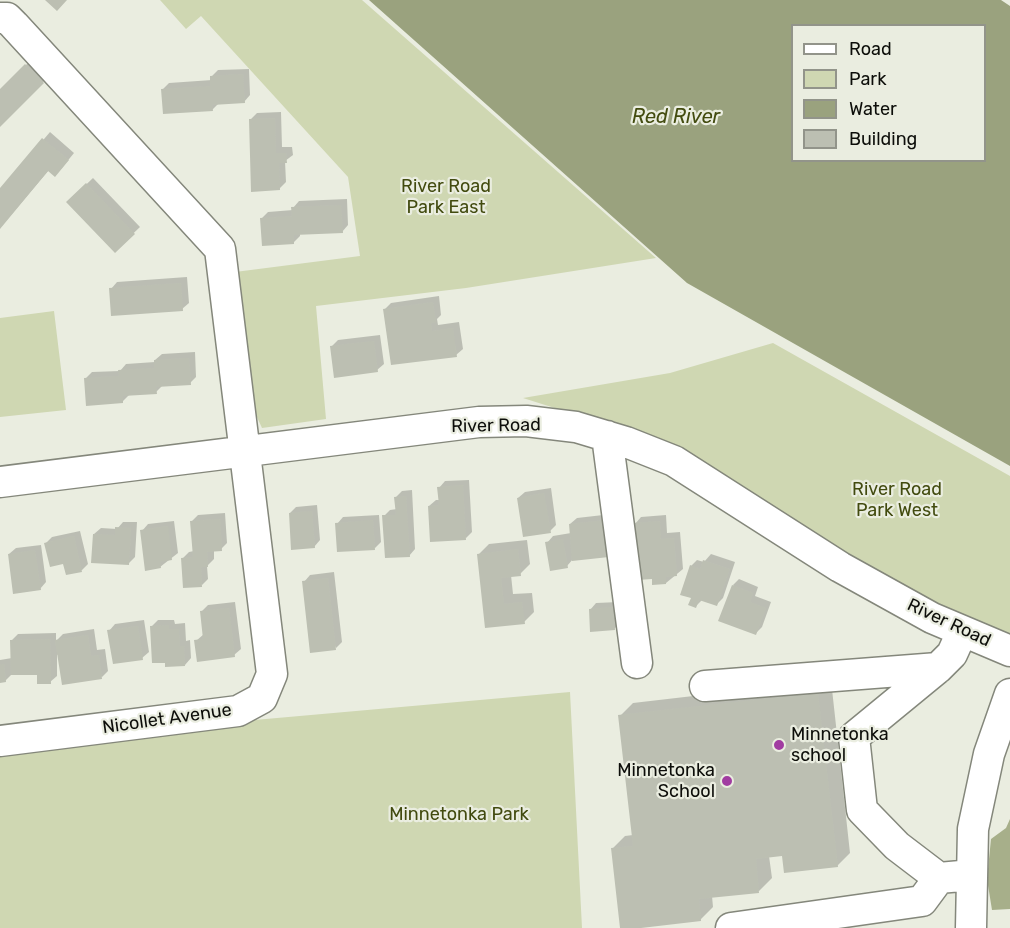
<!DOCTYPE html>
<html>
<head>
<meta charset="utf-8">
<style>
	body { margin:0 }
	#map { position:relative; width:1010px; height:928px; overflow:hidden; background:#eaede0; font-family:Rubik,sans-serif }
	canvas { display:block }
	.legend { position:absolute; left:791px; top:24px; width:195px; height:138px; box-sizing:border-box; background:#eaede0; border:2px solid #92948a; margin:0; padding:8px 10px; list-style:none; font-size:18px; color:#0d0e0a }
	.legend li { display:flex; align-items:center; gap:12px; height:30px }
	.legend b { width:30px; border:2px solid #92948a }
</style>
</head>
<body>
<div id="map">
<canvas width="1010" height="928"></canvas>
<ul class="legend">
<li><b style="height:8px;background:#fff"></b>Road</li>
<li><b style="height:16px;background:#cfd7b2"></b>Park</li>
<li><b style="height:16px;background:#9aa27e"></b>Water</li>
<li><b style="height:16px;background:#bcbfb2"></b>Building</li>
</ul>
</div>
<script>
const ctx = document.querySelector('canvas').getContext('2d');
ctx.lineJoin = 'round';
function paint(path, color) {
  ctx.fillStyle = color;
  ctx.fill(path, 'evenodd');
}
function trace(path, color, width, dash) {
  ctx.strokeStyle = color;
  ctx.lineWidth = width;
  ctx.lineCap = dash ? 'butt' : 'round';
  ctx.setLineDash(dash || []);
  ctx.stroke(path);
}
function drawText(font, color, halo, rows, align = 'center') {
  ctx.font = font + ' Rubik,sans-serif';
  ctx.lineWidth = 4.5;
  ctx.setLineDash([]);
  ctx.textBaseline = 'middle';
  ctx.strokeStyle = halo;
  ctx.fillStyle = color;
  for (const [text, x, y, turn = 0] of rows) {
    ctx.save();
    ctx.translate(x, y);
    ctx.rotate((+turn || 0) * Math.PI / 180);
    ctx.textAlign = isNaN(turn) ? turn : align;
    if (halo) ctx.strokeText(text, 0, 0);
    ctx.fillText(text, 0, 0);
    ctx.restore();
  }
}
const green = new Path2D(`
	M160 0H362L656 258 466 288 316 306 326 419 262 428 251 404 235 272 360 256 348 177 201 16 186 29Z
	M54 311 66 410 0 417V318Z
	M773 343 1010 476V641L946 615 580 416 523 398 670 373Z
	M570 692 582 928H0V757L232 722Z`);
const forest = new Path2D(`
	M1010 819V909L992 910 987 879 991 839 1006 828Z`);
const water = new Path2D(`
	M369 0H1001L1010 6V466L687 283ZM792 26H984V160H792Z`);
const shadow = new Path2D(`
	M32 59 49 76 0 125V91Z
	M249 69 250 95 244 102 219 103 212 110 163 89 169 83 212 80 211 77 218 70Z
	M281 112 282 147H292L293 155 285 161 286 182 279 189 250 120 257 113Z
	M50 132 74 153 61 169 49 170 0 228V191Z
	M93 178 140 227 115 251 68 202Z
	M347 199 348 225 342 232 300 233V236L294 242 262 218 268 212 293 210V208L299 201Z
	M187 277 189 303 182 309 111 289 117 282Z
	M439 296 441 315 437 319 438 325 459 322 463 349 456 355 385 309 391 303Z
	M380 335 384 364 377 370 331 347 338 340Z
	M195 352 196 377 190 383 162 386 156 392 129 395 122 402 85 379 92 372 120 371 126 364 155 362V360L162 354Z
	M469 480 472 532 466 538 429 506 436 500H440L439 488 445 481Z
	M551 488 556 525 550 531 518 498 525 492Z
	M412 490 415 549 409 556 384 516 390 510 397 509 396 497 402 491Z
	M317 505 320 540 314 547 290 513 296 507Z
	M225 513 227 543 221 549 214 550V559L207 566 208 579 202 585 183 558 189 552 194 551 192 521 198 515Z
	M612 514 567 566 547 543 553 536 571 533 570 524 577 518Z
	M379 515 381 542 375 548 337 524 343 517Z
	M666 515 667 533 680 532 683 569 666 583 653 578 635 524 641 517Z
	M174 521 178 553 160 567 142 531 148 524Z
	M123 522H137L135 557 128 564 94 534 101 528 117 529Z
	M80 531 88 564 82 570 67 574 64 563 46 543 52 537Z
	M527 540 530 564 520 574 511 575 513 594 532 593 534 612 524 622 487 626 479 554 489 544Z
	M41 545 46 582 40 589 9 554 16 548Z
	M711 554 735 562 723 598 717 604 702 600 696 606 692 598 691 566 697 560 704 562Z
	M334 572 342 642 336 648 304 582 310 575Z
	M739 579 758 587 755 596 771 602 762 627 756 633 733 585Z
	M235 602 241 649 234 655 196 641 204 634 201 612 208 605Z
	M619 602 621 622 614 629 590 610 596 603Z
	M144 620 149 652 142 658 109 631 115 624Z
	M158 620H174L175 624 185 623 186 641 190 640 191 658 185 665 152 626Z
	M94 629 97 650 105 649 108 671 102 677 59 654 57 655V676L50 682 38 674H12L5 681H0V660L12 658V640L18 634 56 633V641L63 634Z
	M831 680 850 853 837 866 783 854 769 856 772 878 759 891 712 896 713 907 700 920 621 928 612 849 625 836 633 835 620 716 633 703Z`);
const building = new Path2D(`
	M45 0H67L57 11Z
	M25 64 44 83 0 127V89Z
	M243 74 245 103 212 105 213 111 163 114 161 89 210 86V76Z
	M275 118 276 153H286L287 163H279L280 190 251 192 249 119Z
	M42 138 69 160 55 177 48 171 0 229V188Z
	M86 183 135 234 115 253 66 202Z
	M341 205 343 233 294 235V244L262 246 260 218 292 216 291 207Z
	M181 283 183 311 111 316 109 288Z
	M433 302 436 322 431 323 432 331 453 328 457 357 391 365 383 309Z
	M374 341 378 372 334 378 330 346Z
	M189 358 191 385 156 387 157 394 123 396V403L86 406 84 378 119 376 118 370 154 368V360Z
	M463 485 466 540 430 542 428 506 439 505 437 487Z
	M544 493 551 533 523 537 517 498Z
	M406 496 410 557 385 558 382 515H396L394 497Z
	M312 511 315 548 291 550 289 513Z
	M220 519 222 551 207 552 208 567H201L202 587 183 588 181 558 193 557 190 521Z
	M373 520 375 550 337 552 335 523Z
	M606 520 609 557 572 561 569 524Z
	M660 521 661 539 674 538 677 576 666 577V584L652 585V579L637 580 633 523Z
	M168 526 172 560 160 562 161 568 145 571 140 530Z
	M115 527 131 528 129 565 91 563 93 534 115 535Z
	M74 536 82 572 66 575 63 564 50 567 44 543Z
	M563 539 568 568 550 571 545 542Z
	M518 549 521 576 501 578 504 604 522 602 525 624 485 628 477 554Z
	M35 550 41 590 13 594 8 554Z
	M703 560 730 569 717 606 699 600 696 608 688 605 691 598 680 595 690 565 700 569Z
	M328 578 336 650 310 653 302 581Z
	M732 585 753 593 750 602 766 608 756 635 718 621Z
	M613 607 615 630 590 632 589 609Z
	M229 608 235 657 197 662 194 640 203 639 200 611Z
	M169 625V629H179L180 646H184L185 666 165 667V663H152L150 626Z
	M138 626 143 660 113 664 107 630Z
	M88 635 91 656 99 655 102 679 62 685 55 640Z
	M50 639 51 684H37V675H11L10 640Z
	M4 664 6 682 0 683V665Z
	M818 693 838 867 784 873 782 856 756 859 759 893 699 899 701 921 641 928H620L611 848 633 846 618 715Z`);
const minor = new Path2D(`
	M0 18H7L14 25 220 249 272 674 262 698 238 711 0 741
	M607 436 637 663
	M0 482 479 422 526 421 576 427 626 442 674 461 840 567 932 618 1010 651
	M962 632 952 654 938 668 854 737 862 810 897 846 939 878 972 875
	M705 686 938 668
	M731 928 922 901 939 878
	M971 928 973 829 989 754 1010 694`);
const markers = [
	[779,745,6,"#a13ca1"],
	[727,781,6,"#a13ca1"]
];
const parkNames = [
	["River Road",446,187],
	["Park East",446,208],
	["River Road",897,490],
	["Park West",897,511],
	["Minnetonka Park",459,815]
];
const streetNames = [
	["River Road",496,426,-1],
	["River Road",949,623,25],
	["Nicollet Avenue",167,719,-8]
];
const poiNames = [
	["Minnetonka",791,735],
	["school",791,756],
	["Minnetonka",715,771,"right"],
	["School",715,792,"right"]
];
const waterNames = [
	["Red River",676,117]
];
paint(green, '#cfd7b2');
paint(forest, '#a7af8a');
paint(water, '#9aa27e');
paint(shadow, '#0003');
paint(building, '#bcbfb2');
trace(minor, '#84877b', 33);
trace(minor, '#fff', 30);
for (const [x, y, r, color] of markers) {
  const dot = new Path2D();
  dot.arc(x, y, r, 0, 2 * Math.PI);
  ctx.fillStyle = color;
  ctx.fill(dot);
  trace(dot, '#eaede0', 2);
}
drawText('18px', '#424b0f', '#eaede0', parkNames);
drawText('18px', '#0d0e0a', '#eaede0', streetNames);
drawText('18px', '#0d0e0a', '#eaede0', poiNames, 'left');
drawText('italic 20px', '#434c10', '#eaede0', waterNames);
</script>
</body>
</html>
